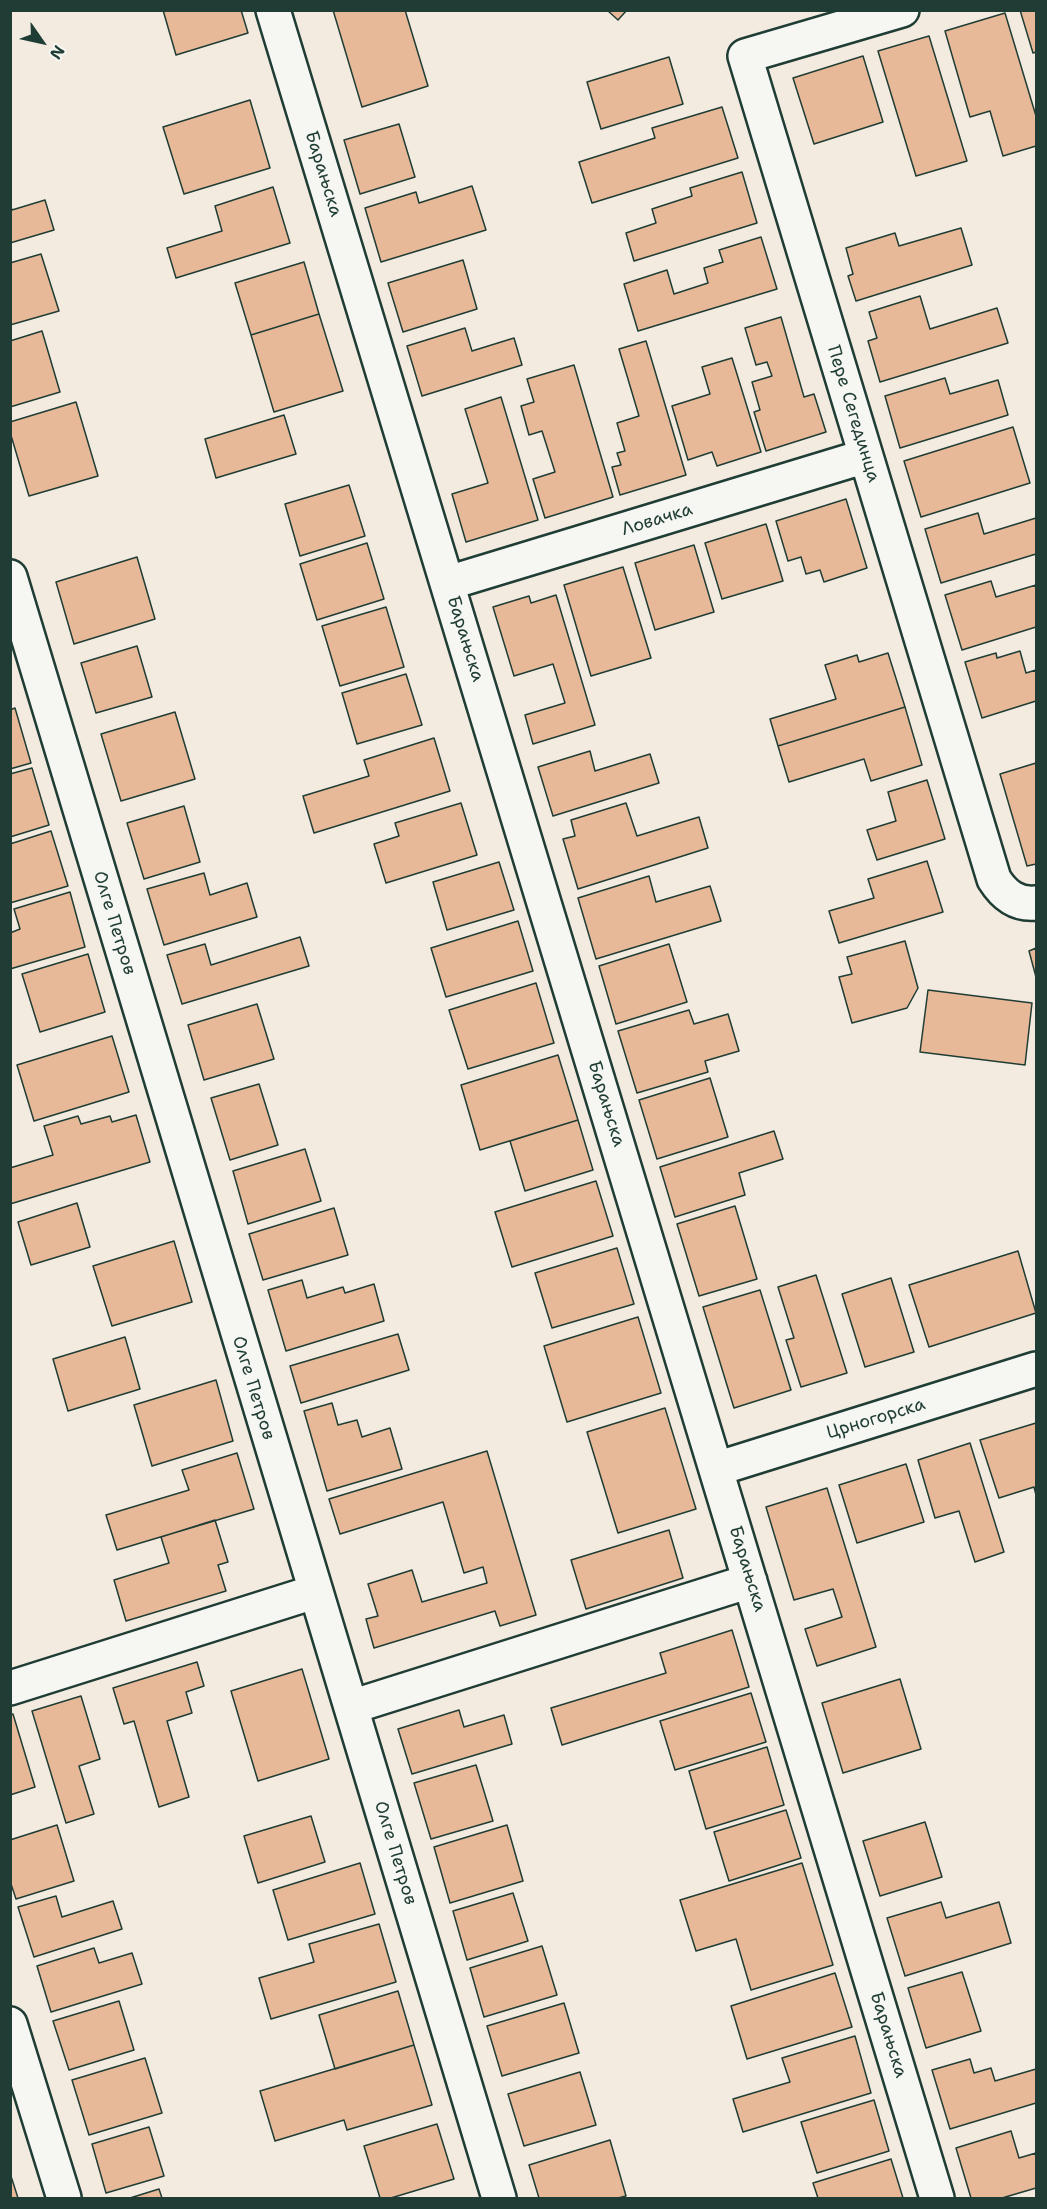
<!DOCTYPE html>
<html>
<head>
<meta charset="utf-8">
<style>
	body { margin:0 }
	#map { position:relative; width:1047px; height:2209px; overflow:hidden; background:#f3eae0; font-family:"Shantell Sans",sans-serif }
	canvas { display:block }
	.frame { position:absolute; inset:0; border:12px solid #1f3d34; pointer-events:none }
	.north { position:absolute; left:12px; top:12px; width:60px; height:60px; -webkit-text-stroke:4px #f6f6f2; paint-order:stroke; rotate:124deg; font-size:16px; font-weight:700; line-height:24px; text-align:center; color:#1f3d34 }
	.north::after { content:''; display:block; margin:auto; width:21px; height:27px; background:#1f3d34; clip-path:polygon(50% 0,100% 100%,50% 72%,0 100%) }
</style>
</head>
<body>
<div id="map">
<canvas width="1047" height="2209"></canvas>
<div class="frame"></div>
<div class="north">N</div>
</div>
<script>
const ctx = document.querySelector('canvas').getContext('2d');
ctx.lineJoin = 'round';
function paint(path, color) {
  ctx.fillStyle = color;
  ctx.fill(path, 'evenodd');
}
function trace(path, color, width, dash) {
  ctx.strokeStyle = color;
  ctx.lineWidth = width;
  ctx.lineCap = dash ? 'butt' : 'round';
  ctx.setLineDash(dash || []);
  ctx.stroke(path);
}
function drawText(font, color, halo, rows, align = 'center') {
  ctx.font = font + ' "Shantell Sans",sans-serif';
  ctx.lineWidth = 5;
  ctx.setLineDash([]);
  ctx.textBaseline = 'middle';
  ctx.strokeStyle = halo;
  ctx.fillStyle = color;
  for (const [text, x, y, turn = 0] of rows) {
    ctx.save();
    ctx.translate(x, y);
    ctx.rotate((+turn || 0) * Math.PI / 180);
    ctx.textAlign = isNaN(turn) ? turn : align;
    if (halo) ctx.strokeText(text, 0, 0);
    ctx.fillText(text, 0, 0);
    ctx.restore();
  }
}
const building = new Path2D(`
	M163 10H241L248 33 176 55Z
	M333 10H405L428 86 362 107Z
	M607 10H627L618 20Z
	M1020 10H1036V52L1033 53Z
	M1005 13 1036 116V146L1003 156 990 111 970 117 945 31Z
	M929 36 967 161 916 176 878 51Z
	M863 56 883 122 814 144 793 78Z
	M669 57 683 104 601 129 587 82Z
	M250 100 270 168 184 194 163 127Z
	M722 107 738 158 592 203 579 162 655 138 652 128Z
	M399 124 415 177 360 194 344 140Z
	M742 172 757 223 634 261 626 233 656 223 652 209 692 196 690 188Z
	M472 186 486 230 381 262 365 208 416 192 419 203Z
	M273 187 290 243 176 278 167 248 222 231 215 206Z
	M45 200 54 230 10 243V204L12 210Z
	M961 228 972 265 856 301 848 276 853 274 846 248 895 233 899 246Z
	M761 237 777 289 638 331 624 284 667 270 674 294 708 283 704 268 723 262 719 250Z
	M41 254 59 311 10 325V263Z
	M463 260 477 309 403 332 388 283Z
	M304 262 319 314 251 335 235 283Z
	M920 296 930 329 997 308 1008 343 880 382 868 341 877 338 869 312Z
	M319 314 343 391 274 412 251 335Z
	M781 317 804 397 814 394 826 432 766 451 754 412 760 410 752 382 772 376 767 362 756 365 745 328Z
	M465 328 472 351 514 338 522 365 422 396 407 346Z
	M42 331 60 392 10 407V341Z
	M646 341 686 475 620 495 612 467 621 465 617 453 625 451 617 423 639 416 619 349Z
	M732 358 761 452 717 466 712 452 688 460 672 406 710 394 702 367Z
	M574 365 613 497 545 518 533 479 555 472 542 431 529 435 521 406 534 402 527 379Z
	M945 378 950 394 998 380 1008 415 900 448 885 396Z
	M501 397 538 520 466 542 452 494 488 483 465 409Z
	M76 402 98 476 29 496 10 432V422Z
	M284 415 296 454 216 478 205 439Z
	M1013 427 1030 483 921 517 904 461Z
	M349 485 365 536 300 556 285 504Z
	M846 499 867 568 824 582 820 570 806 574 801 557 788 561 776 521Z
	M978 513 984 534 1036 518V554L941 583 925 529Z
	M766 524 783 581 722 599 705 543Z
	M367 543 384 599 317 620 300 564Z
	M694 545 714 612 655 630 635 563Z
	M137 557 155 619 74 644 56 582Z
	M623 567 651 658 591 676 564 585Z
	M991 581 996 597 1036 585V627L962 650 945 595Z
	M556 595 595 725 533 744 525 715 565 703 553 664 514 676 493 607 529 596 531 603Z
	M386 607 404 667 340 686 322 626Z
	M137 646 152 697 96 713 81 663Z
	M1020 651 1026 673 1036 670V701L982 718 965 662 996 653 997 658Z
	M888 653 905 707 778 746 770 719 836 699 825 665 857 655 859 662Z
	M406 674 422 725 357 744 342 693Z
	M905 707 922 765 871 781 864 759 789 782 778 746Z
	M15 708 31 763 10 769V710Z
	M175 712 195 779 121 801 101 734Z
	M434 738 450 791 314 833 303 796 369 776 364 760Z
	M590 751 595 771 650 754 659 783 553 816 538 767Z
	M1036 763V864L1027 866 1000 774Z
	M32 768 49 825 10 837V774Z
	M927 780 945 839 877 860 867 830 896 821 888 792Z
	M461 803 477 855 386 883 374 844 399 836 395 823Z
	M626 803 637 836 699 817 708 848 578 889 563 839 575 836 571 820Z
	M184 806 200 862 144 879 127 823Z
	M51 831 68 886 10 903V844Z
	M927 861 943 912 839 943 829 911 874 898 868 879Z
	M499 862 514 910 447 930 433 882Z
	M204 873 210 895 247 883 257 917 164 945 147 889Z
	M649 876 656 902 710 886 721 921 596 959 578 898Z
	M70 892 85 947 10 969V933L20 929 14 909Z
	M518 921 533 971 446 997 431 948Z
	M300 937 309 966 182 1004 167 955 205 944 211 965Z
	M905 941 918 988 907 1008 852 1023 839 977 852 974 847 957Z
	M669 944 687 1002 616 1024 599 966Z
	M1036 948V977L1029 951Z
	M88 954 105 1012 40 1032 22 974Z
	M536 983 554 1043 468 1069 449 1010Z
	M928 990 1032 1003 1025 1065 920 1052Z
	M257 1004 274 1059 204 1080 188 1025Z
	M689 1010 694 1024 728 1014 739 1051 705 1061 708 1072 637 1093 618 1031Z
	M112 1036 129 1092 34 1121 17 1065Z
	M558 1055 578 1120 480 1150 461 1085Z
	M710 1078 728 1137 657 1159 639 1100Z
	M259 1084 278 1145 230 1160 211 1098Z
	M136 1115 150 1162 10 1204V1168L53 1155 44 1126 78 1116 81 1124 110 1116 112 1122Z
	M578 1120 593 1170 525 1191 510 1141Z
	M774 1131 783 1159 739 1173 745 1195 675 1217 660 1167Z
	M305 1149 321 1201 248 1224 233 1171Z
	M596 1181 613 1236 512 1267 495 1212Z
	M77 1203 90 1247 31 1265 18 1222Z
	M735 1206 757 1279 699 1296 677 1224Z
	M334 1208 348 1255 263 1280 249 1234Z
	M174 1241 192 1302 112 1326 93 1266Z
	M617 1248 634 1304 552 1328 535 1273Z
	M1018 1251 1036 1313 929 1347 909 1285Z
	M816 1275 847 1373 801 1387 786 1340 794 1338 778 1287Z
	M891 1278 914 1352 865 1367 842 1294Z
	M302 1280 307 1298 343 1287 345 1293 374 1284 384 1321 286 1351 268 1290Z
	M760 1290 791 1390 734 1408 703 1307Z
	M638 1317 661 1393 567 1422 544 1346Z
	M398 1334 409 1370 301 1403 290 1366Z
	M125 1337 140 1389 68 1411 53 1359Z
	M216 1380 233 1441 152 1466 134 1405Z
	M332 1403 338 1425 357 1420 362 1437 390 1428 402 1469 327 1491 304 1411Z
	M665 1408 696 1509 618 1533 587 1432Z
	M1036 1423V1495L1034 1487 999 1498 980 1440Z
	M970 1443 1004 1552 975 1562 959 1511 935 1518 918 1460Z
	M487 1451 536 1615 500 1626 495 1611 374 1648 366 1619 378 1616 368 1584 412 1570 422 1602 487 1583 483 1567 464 1573 443 1502 340 1534 329 1499Z
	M237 1453 254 1509 117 1550 106 1515 189 1490 182 1470Z
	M906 1464 924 1522 857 1543 839 1485Z
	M827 1488 876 1647 817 1666 805 1629 842 1617 833 1589 794 1600 766 1507Z
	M215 1520 228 1562 218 1565 226 1591 126 1621 114 1580 169 1563 161 1537Z
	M669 1530 683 1578 586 1609 571 1560Z
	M732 1630 749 1687 562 1745 551 1708 666 1673 660 1653Z
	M197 1662 204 1686 186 1692 192 1713 167 1721 189 1797 159 1807 134 1721 124 1724 113 1688Z
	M302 1669 329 1759 258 1781 231 1691Z
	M900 1679 921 1749 843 1773 822 1703Z
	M751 1693 766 1742 675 1770 660 1721Z
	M81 1696 100 1759 79 1766 94 1814 66 1823 32 1711Z
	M459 1710 464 1727 504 1715 512 1744 412 1774 398 1729Z
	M13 1714 35 1787 10 1795V1715Z
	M767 1747 784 1805 706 1829 689 1771Z
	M476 1765 493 1821 431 1839 414 1783Z
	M786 1810 801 1858 729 1881 714 1832Z
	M311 1816 325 1862 258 1883 244 1836Z
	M925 1822 942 1877 880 1896 863 1841Z
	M57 1825 74 1881 16 1899 10 1881V1840Z
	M507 1825 523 1881 450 1903 434 1847Z
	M360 1863 375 1914 288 1940 273 1890Z
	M802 1863 833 1965 751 1990 736 1939 696 1951 680 1900Z
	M513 1893 528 1941 467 1960 453 1911Z
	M56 1896 62 1917 113 1901 122 1929 34 1957 18 1907Z
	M941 1902 946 1918 999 1902 1011 1943 905 1976 887 1918Z
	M379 1924 396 1982 271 2019 259 1978 314 1962 309 1944Z
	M542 1946 557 1995 484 2017 470 1968Z
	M94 1948 99 1963 132 1953 142 1984 51 2012 37 1966Z
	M962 1972 981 2031 926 2048 908 1988Z
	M835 1973 852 2027 747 2059 731 2006Z
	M398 1991 414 2045 335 2069 319 2015Z
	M119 2001 134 2050 69 2070 53 2021Z
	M564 2003 579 2053 502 2076 487 2026Z
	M855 2036 871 2093 743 2132 733 2099 790 2082 782 2058Z
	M414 2045 432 2105 347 2130 344 2120 275 2141 260 2091Z
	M145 2058 162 2113 89 2135 72 2080Z
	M970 2059 974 2073 991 2068 995 2081 1036 2069V2103L950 2129 932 2070Z
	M580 2072 596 2125 524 2146 508 2094Z
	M874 2100 889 2151 817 2173 801 2122Z
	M437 2124 454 2179 391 2198H380L364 2146Z
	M149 2127 164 2176 106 2193 92 2144Z
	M1011 2131 1019 2158 1036 2153V2188L1002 2198H971L956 2148Z
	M610 2140 626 2196 618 2198H539L529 2165Z
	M891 2159 903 2198H818L813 2183Z
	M10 2173 18 2198H10Z
	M159 2189 162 2198H130Z`);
const minor = new Path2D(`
	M273 10 937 2198
	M902 10 745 56 994 879C1004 895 1017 905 1036 903
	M10 577 499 2198
	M448 583 866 456
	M716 1469 1036 1369
	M10 1688 314 1592
	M351 1707 750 1581
	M10 2024 64 2198`);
const streetNames = [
	["Барањска",323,174,73],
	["Пере Сегединца",853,414,73],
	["Ловачка",657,520,-17],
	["Барањска",465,639,73],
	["Олге Петров",114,923,73],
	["Барањска",606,1104,73],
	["Олге Петров",253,1388,73],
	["Црногорска",876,1419,-17],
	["Барањска",747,1569,73],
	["Олге Петров",395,1853,73],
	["Барањска",888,2035,73]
];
paint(building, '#e8b999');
trace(building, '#1f3d34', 1.5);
trace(minor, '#1f3d34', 38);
trace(minor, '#f6f6f2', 33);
drawText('18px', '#1f3d34', '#f6f6f2', streetNames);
</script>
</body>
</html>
